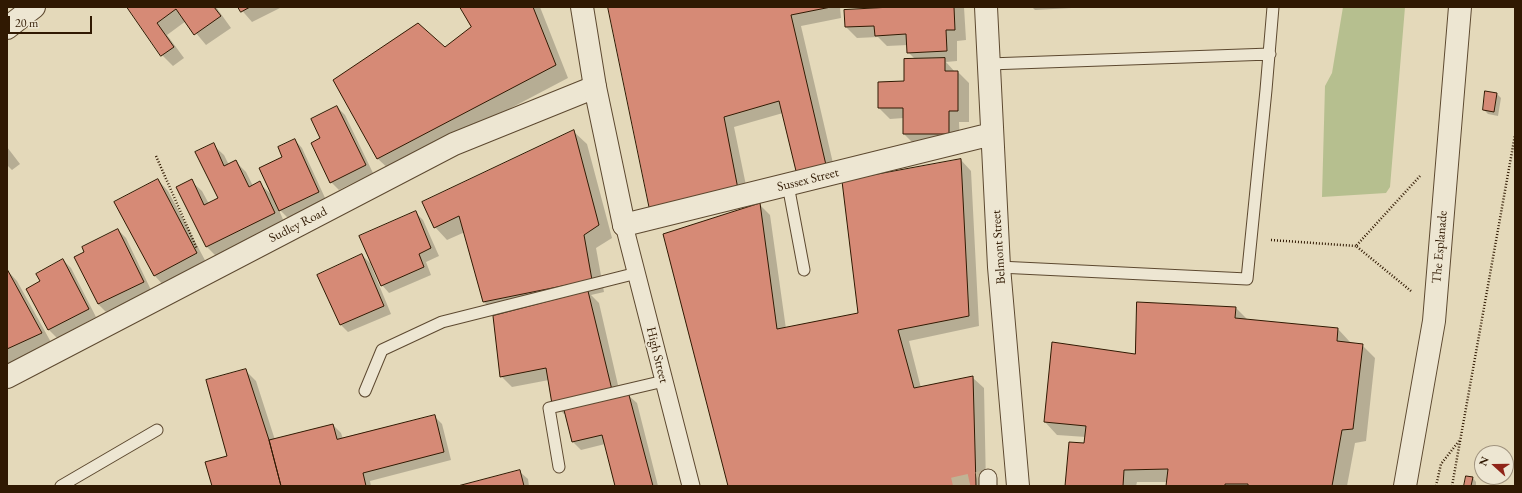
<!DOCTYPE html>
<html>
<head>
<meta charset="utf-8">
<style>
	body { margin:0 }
	#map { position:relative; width:1522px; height:493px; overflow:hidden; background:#e4d9ba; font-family:"EB Garamond",serif }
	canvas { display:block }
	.frame { position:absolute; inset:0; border:8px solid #301902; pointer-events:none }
	.north { position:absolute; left:1474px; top:445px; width:40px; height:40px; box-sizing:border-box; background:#ede6d2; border:1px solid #a1947f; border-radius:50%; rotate:291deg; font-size:11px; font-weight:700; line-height:16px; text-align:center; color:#301902 }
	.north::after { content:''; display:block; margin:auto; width:14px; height:18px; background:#8f2418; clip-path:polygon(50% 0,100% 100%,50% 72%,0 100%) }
	.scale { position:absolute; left:8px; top:16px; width:84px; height:18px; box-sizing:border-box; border:2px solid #301902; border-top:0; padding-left:5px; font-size:12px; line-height:14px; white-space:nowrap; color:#301902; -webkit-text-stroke:3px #ede6d2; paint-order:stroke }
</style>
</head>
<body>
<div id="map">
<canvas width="1522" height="493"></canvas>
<div class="frame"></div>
<div class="north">N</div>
<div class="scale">20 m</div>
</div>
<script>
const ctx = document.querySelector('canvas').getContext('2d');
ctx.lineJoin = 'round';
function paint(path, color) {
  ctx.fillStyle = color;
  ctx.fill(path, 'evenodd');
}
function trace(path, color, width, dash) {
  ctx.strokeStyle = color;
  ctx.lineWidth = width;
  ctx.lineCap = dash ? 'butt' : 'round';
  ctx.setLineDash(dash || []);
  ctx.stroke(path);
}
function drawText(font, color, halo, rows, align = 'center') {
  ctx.font = font + ' "EB Garamond",serif';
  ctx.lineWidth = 3.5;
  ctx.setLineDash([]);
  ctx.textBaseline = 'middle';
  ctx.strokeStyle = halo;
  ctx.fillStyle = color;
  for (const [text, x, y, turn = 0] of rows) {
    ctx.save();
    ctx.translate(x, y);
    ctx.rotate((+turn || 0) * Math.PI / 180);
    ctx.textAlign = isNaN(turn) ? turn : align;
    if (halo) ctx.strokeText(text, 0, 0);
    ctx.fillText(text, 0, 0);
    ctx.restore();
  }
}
const green = new Path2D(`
	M1343 7H1405L1390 187 1386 193 1322 197 1325 86 1332 73Z`);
const shadow = new Path2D(`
	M128 7H216L231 28 206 45 186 21 167 35 184 58 173 66 162 55Z
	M239 7H282L252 22Z
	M461 7H540L568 78 391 171 378 159 334 80 445 48 472 27Z
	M609 7H840L841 18 801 26 836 176 807 181 797 170 783 113 734 127 749 200 662 220Z
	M899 7H964L966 40 957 41V61L946 62 955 72H958L969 83V122H959L960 144 915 145 904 134V118L890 119 879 108 905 82 916 60 908 52V45L887 46 878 37 857 38 846 27Z
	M1032 7H1090L1035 10Z
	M1497 94 1501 98 1498 116 1488 114 1484 110Z
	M337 107 345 115 373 173 339 190 331 182 321 139Z
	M574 132 587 144 612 238 596 248 604 292 591 295 599 303 621 398 629 396 637 403 658 486H616L605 444 581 450 573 442 566 414H564L553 403 549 380 512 387 501 376 498 316 484 302 465 232 447 240 435 227Z
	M295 140 302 148 326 200 288 218 278 208 285 224 217 257 207 247 191 181 202 191 209 204 219 198 213 145 224 155 229 165 235 161 246 172 253 186 259 183 273 196 284 158Z
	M7 147 20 164 12 170 7 165Z
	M961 160 971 171 979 326 909 341 921 388 973 378 984 388 986 486H729L760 205 770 215 786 329 859 314Z
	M158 180 168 191 207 264 165 287 155 276 116 202Z
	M415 212 423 220 439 256 426 262 431 275 389 293 382 285Z
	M118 230 126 238 151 290 106 312 98 304 85 252Z
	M362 255 370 263 391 314 348 332 341 325Z
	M63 260 71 268 96 317 57 338 49 330 28 289 42 282Z
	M7 270 17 281 52 344 7 366Z
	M1236 308 1248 320 1338 329 1350 342V344L1362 345 1375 358 1366 441 1355 443 1347 486H1167V482H1137L1136 486H1066L1085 444 1086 437 1057 435 1045 422 1136 355Z
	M245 370 256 381 275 440 333 425 341 433 343 439 434 416 442 424 451 460 370 481 371 486H213L228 457Z
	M520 472 528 479 529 486H462Z
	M1473 478 1476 482V486H1465Z`);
const building = new Path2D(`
	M127 7H214L221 16 194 35 176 9 157 23 174 47 161 56Z
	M238 7H250L241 12Z
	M460 7H533L556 65 377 159 333 80 418 23 445 47 471 27Z
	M608 7H831L791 15 826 165 796 171 779 101 724 117 738 189 650 210Z
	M892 7H954L955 30H946L947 51 907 53 906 34 875 36 874 26 845 27 844 10Z
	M945 58V71H958V111H949V134H903V108H878V82L904 81V59Z
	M1485 91 1497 93 1494 112 1483 110Z
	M337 106 366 165 330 183 311 143 320 138 311 119Z
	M574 130 599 225 584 235 592 280 483 302 459 216 434 228 422 202Z
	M295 139 319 192 279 211 259 168 282 157 278 147Z
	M214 143 224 166 236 160 249 187 260 181 275 213 206 247 176 187 192 179 204 205 218 198 195 152Z
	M961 159 969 316 898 330 914 388 973 376 976 486H728L663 234 760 203 777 329 858 313 842 181Z
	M158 179 197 253 154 276 114 202Z
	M416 211 431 248 419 254 424 267 381 286 359 236Z
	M118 229 144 282 98 304 74 257 84 252 82 247Z
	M362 254 384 306 340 325 317 275Z
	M63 259 89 309 48 330 26 289 40 281 36 274Z
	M7 269 42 333 7 349Z
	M588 291 612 390 552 404 546 368 500 377 493 316Z
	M1137 302 1236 307 1235 318 1338 328 1337 341 1363 344 1353 429 1342 430 1332 486H1248V484H1225V486H1166L1168 469 1124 470 1123 486H1065L1069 442 1084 443 1086 426 1044 422 1052 342 1135 354Z
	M246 369 269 440 281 486H212L205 462 227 456 206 380Z
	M629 395 653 486H615L602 435 572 442 564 410Z
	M435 415 444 452 363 473 366 486H281L269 440 333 424 337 439Z
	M520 470 524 486H458Z
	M1466 476 1473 477 1471 486H1464Z`);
const pedestrianTunnel = new Path2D(`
	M953 486 988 478`);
const path = new Path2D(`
	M156 156 197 249
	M1271 240 1356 246
	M1411 291 1356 246 1420 176
	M1436 486 1441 464 1459 441
	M1452 486 1515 135`);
const service = new Path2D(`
	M989 64 1270 54
	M788 185 804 270
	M999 267 1247 279 1266 90 1273 7
	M365 391 382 350 442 322 637 273
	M559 467 549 408 664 381
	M61 486 157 430`);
const pedestrian = new Path2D(`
	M624 225 691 486
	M988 478V486`);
const minor = new Path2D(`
	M986 7 999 267 1018 486
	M624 225 992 134
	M7 377 454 144 595 87`);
const tertiary = new Path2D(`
	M582 7 595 87 624 225
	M7 28 34 7
	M1405 486 1434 321 1460 7`);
const streetNames = [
	["Sussex Street",808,180,-14],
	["Sudley Road",298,225,-27],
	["Belmont Street",999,247,-94],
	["The Esplanade",1440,247,-85],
	["High Street",657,355,76]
];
paint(green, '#b6bf8f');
paint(shadow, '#0003');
paint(building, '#d68a76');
trace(building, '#301902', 1);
trace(pedestrianTunnel, '#c0b395', 17, [17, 8]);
trace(service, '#5d4930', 13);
trace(pedestrian, '#5d4930', 19);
trace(minor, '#5d4930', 24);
trace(tertiary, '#5d4930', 24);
trace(path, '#301902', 2.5, [1, 2]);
trace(service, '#ede6d2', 11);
trace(pedestrian, '#ede6d2', 17);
trace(minor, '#ede6d2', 22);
trace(tertiary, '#ede6d2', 22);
drawText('13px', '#301902', '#ede6d2', streetNames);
</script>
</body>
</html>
